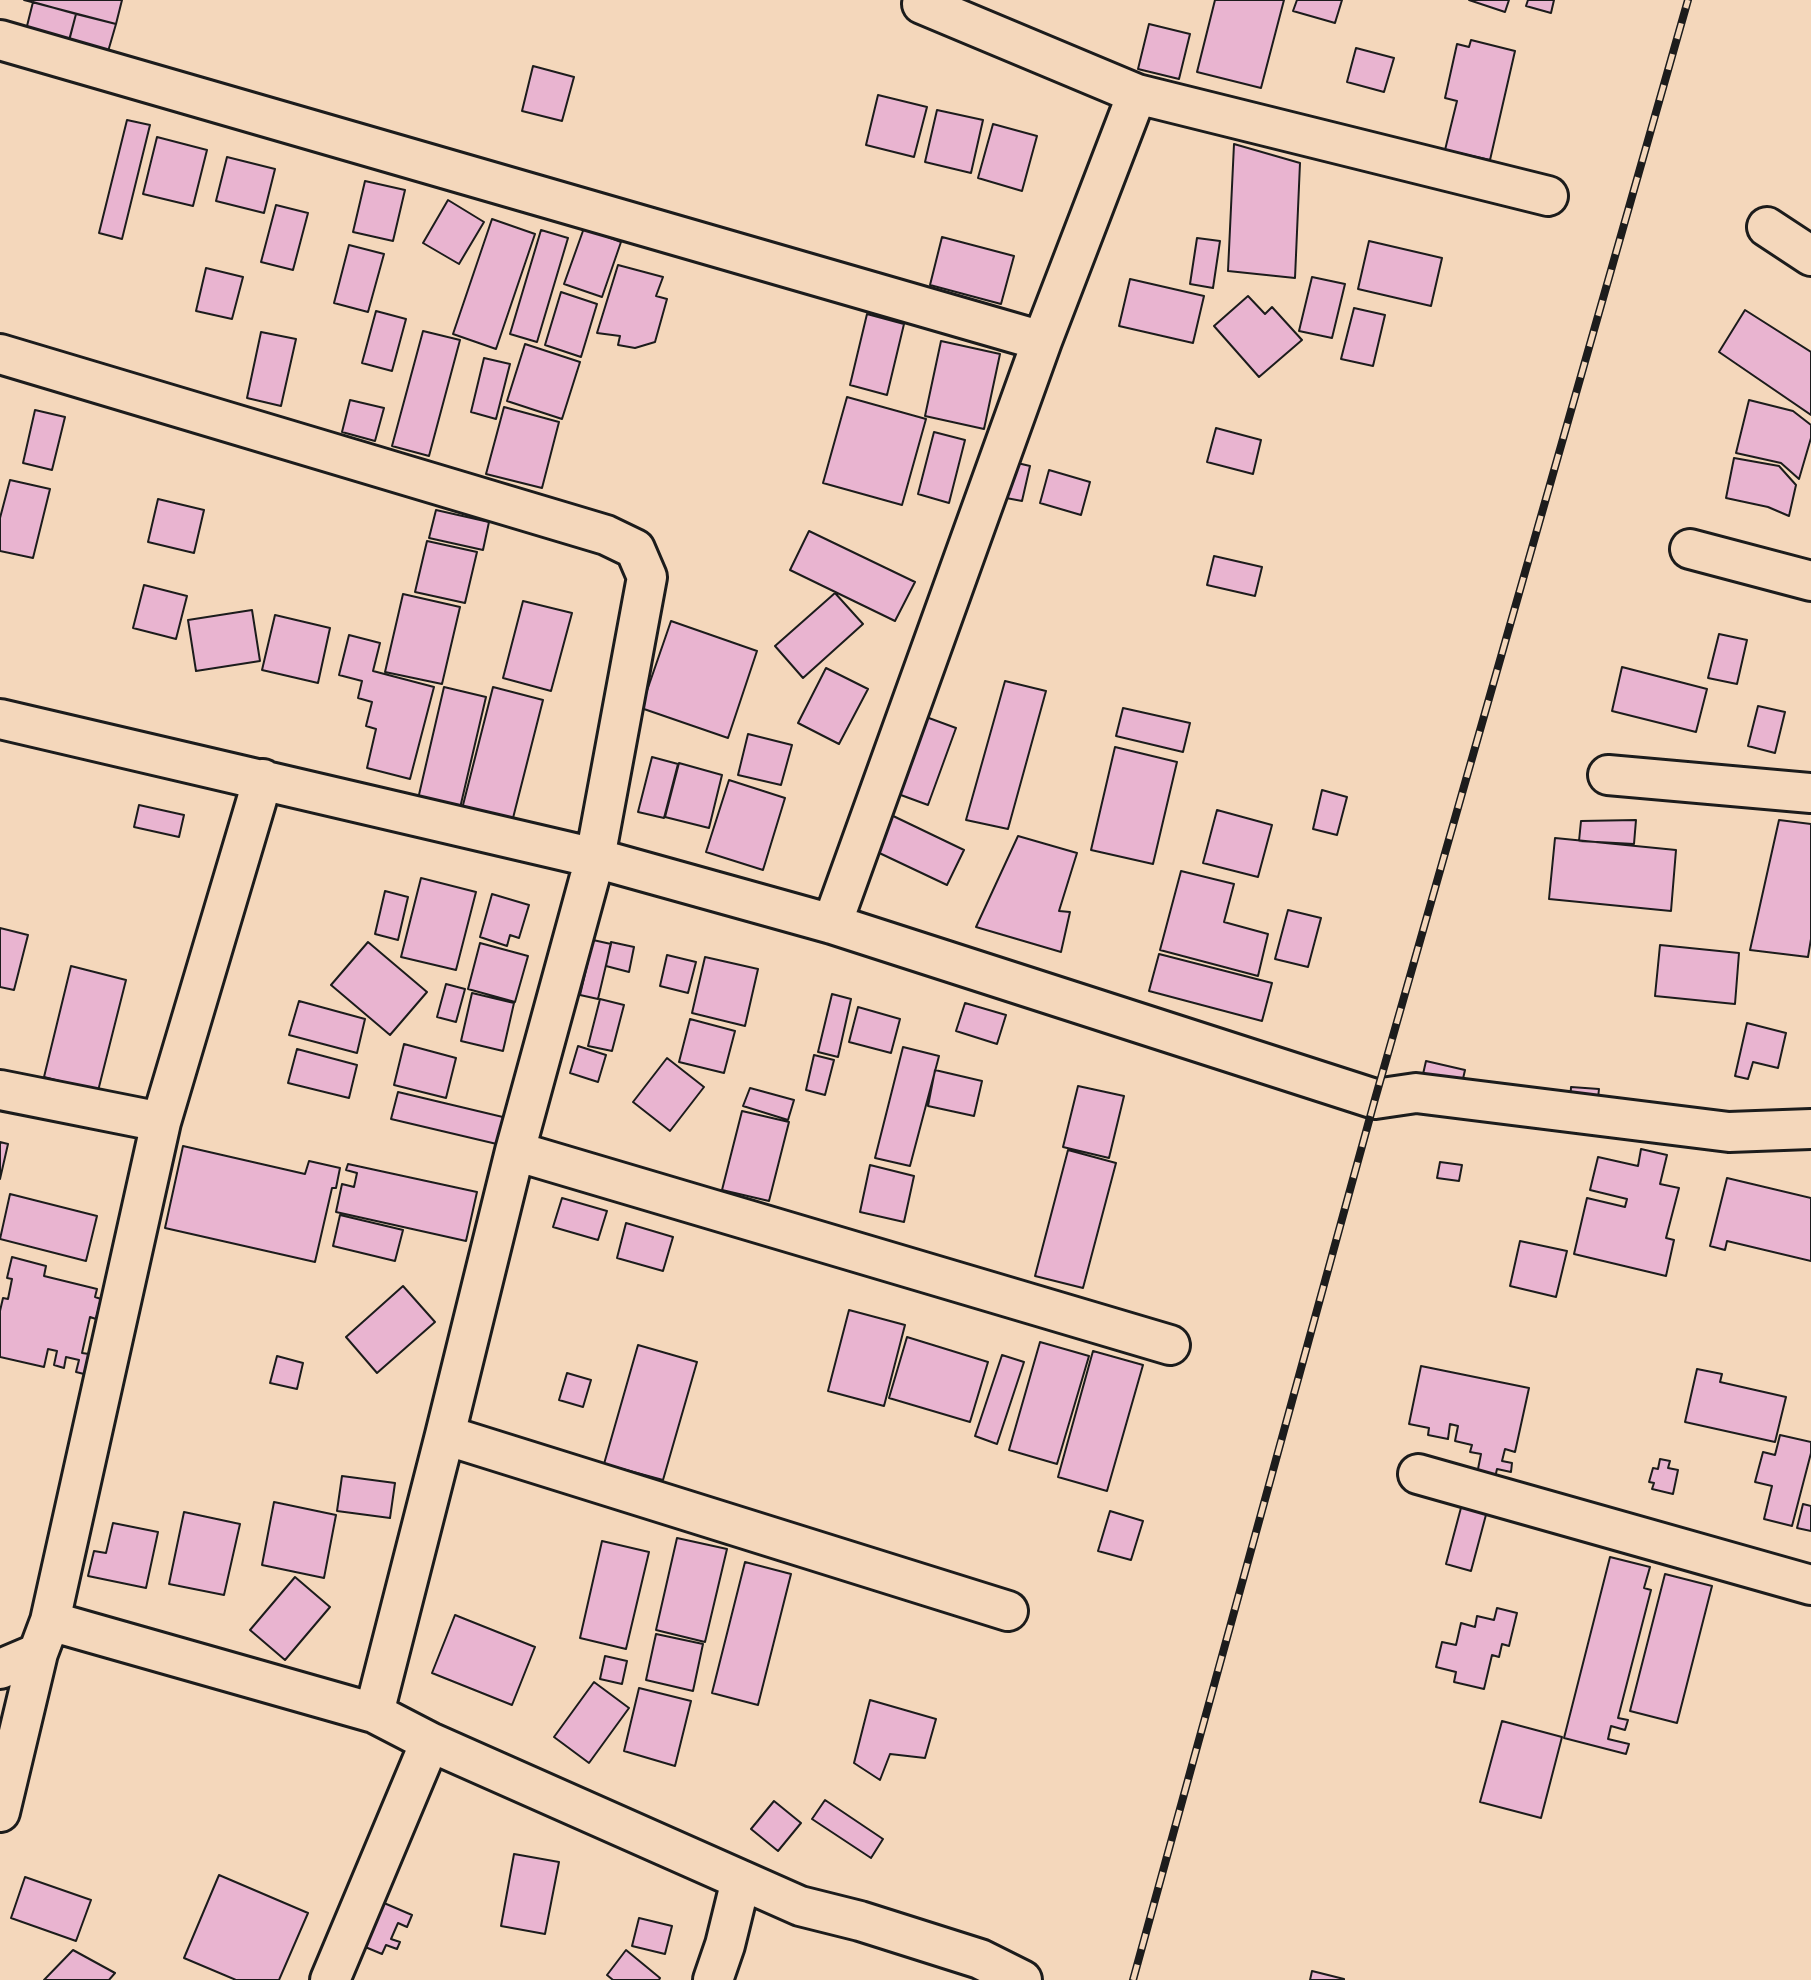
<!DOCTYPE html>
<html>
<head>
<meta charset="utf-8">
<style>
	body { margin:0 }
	canvas { display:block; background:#f4d7bb }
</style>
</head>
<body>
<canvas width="1811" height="1980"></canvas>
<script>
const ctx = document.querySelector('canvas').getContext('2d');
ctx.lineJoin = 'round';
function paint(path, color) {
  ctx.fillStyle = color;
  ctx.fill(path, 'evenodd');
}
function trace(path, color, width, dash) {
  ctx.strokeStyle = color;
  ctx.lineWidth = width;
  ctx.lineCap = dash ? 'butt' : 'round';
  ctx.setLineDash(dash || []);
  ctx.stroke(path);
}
const building = new Path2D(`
	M24 0H122L116 24Z
	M1215 0H1284L1261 88 1197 72Z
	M1297 0H1342L1335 23 1293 11Z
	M1469 0H1509L1505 12Z
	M1528 0H1554L1551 13 1526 6Z
	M33 2 76 14 68 44 25 34Z
	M76 14 116 24 107 55 68 45Z
	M1149 24 1190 34 1179 79 1138 69Z
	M1471 40 1515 51 1490 160 1445 150 1457 101 1445 98 1457 44 1469 47Z
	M1356 48 1394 58 1384 92 1347 82Z
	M533 66 574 77 562 121 522 111Z
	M878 95 927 107 914 157 866 145Z
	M937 110 983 120 971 173 925 162Z
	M127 120 150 125 122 239 99 233Z
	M993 124 1037 136 1022 191 978 178Z
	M157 137 207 150 193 206 143 194Z
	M1234 144 1300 163 1295 278 1228 271Z
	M227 157 275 169 264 213 216 201Z
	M365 181 405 190 393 241 353 232Z
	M448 200 484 222 459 264 423 243Z
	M276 205 308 213 293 270 261 262Z
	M492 219 535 234 496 349 453 334Z
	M584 228 621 242 602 297 564 284Z
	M541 230 568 238 537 342 510 334Z
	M942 237 1014 256 1001 304 930 285Z
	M1197 238 1220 241 1213 288 1190 284Z
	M1369 241 1442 258 1431 306 1358 289Z
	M349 245 384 254 368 312 334 303Z
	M618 265 663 277 656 296 667 299 655 342 635 348 618 345 620 336 597 333Z
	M206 268 243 277 232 319 196 311Z
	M1312 277 1345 284 1332 338 1299 331Z
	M1130 279 1204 296 1193 343 1119 326Z
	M561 292 597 304 581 357 545 345Z
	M1248 296 1265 314 1272 307 1302 340 1259 377 1214 326Z
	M1354 308 1385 315 1373 366 1341 359Z
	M1745 310 1811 352V415L1719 352Z
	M376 311 406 319 392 371 362 363Z
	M867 314 904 324 887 395 850 385Z
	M423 331 460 340 429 456 392 446Z
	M261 332 296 339 281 406 247 398Z
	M941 341 1000 354 984 429 925 416Z
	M525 344 580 362 562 419 507 401Z
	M484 358 510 364 496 419 471 412Z
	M847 397 926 419 902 505 823 483Z
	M350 400 384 408 375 441 342 432Z
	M1749 400 1793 411 1811 425V438L1799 479 1781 463 1736 453Z
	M504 407 559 422 542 488 486 474Z
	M35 410 65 417 52 470 23 463Z
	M1216 428 1261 440 1253 474 1207 462Z
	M934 432 965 440 949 503 918 494Z
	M1734 458 1779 466 1796 485 1789 516 1768 507 1726 498Z
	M1009 461 1030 466 1022 501 1001 497Z
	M1049 470 1090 482 1081 515 1040 503Z
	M10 480 50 489 33 558 0 551V518Z
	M158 499 204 510 194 553 148 542Z
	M436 510 489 522 483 550 429 538Z
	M809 531 915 582 895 621 790 570Z
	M427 541 477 552 465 603 415 592Z
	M1214 556 1262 567 1255 596 1207 585Z
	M144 585 187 596 176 639 133 628Z
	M835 593 863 624 803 678 775 646Z
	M403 594 460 607 442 684 385 672Z
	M523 601 572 613 551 691 503 678Z
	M252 610 260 661 196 671 188 620Z
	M275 615 330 628 318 683 262 670Z
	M671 621 757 651 728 738 641 708Z
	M1719 634 1747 640 1737 684 1708 678Z
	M349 635 380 643 373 671 434 687 410 779 367 768 376 729 366 726 372 702 358 698 362 681 339 675Z
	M1622 667 1707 689 1696 732 1612 711Z
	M826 668 868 689 839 744 798 723Z
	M1005 681 1046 691 1008 829 966 820Z
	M444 687 486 697 460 808 418 799Z
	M493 687 543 700 512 822 462 809Z
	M1758 706 1785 712 1775 753 1748 746Z
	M1123 708 1190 723 1183 752 1116 736Z
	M918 714 956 728 928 805 890 791Z
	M748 734 792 745 781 785 738 775Z
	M1115 747 1177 762 1153 864 1091 850Z
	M652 757 678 764 664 818 638 812Z
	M679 763 722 775 709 828 665 817Z
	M729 780 785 798 763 870 706 852Z
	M1322 790 1347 797 1337 835 1313 829Z
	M139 805 184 815 179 837 134 827Z
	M1217 810 1272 825 1258 877 1203 863Z
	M889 814 964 850 947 885 873 850Z
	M1636 820 1634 844 1579 841 1581 821Z
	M1779 820 1811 824V939L1808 957 1750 950Z
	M1018 836 1077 853 1059 911 1070 912 1061 952 976 927Z
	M1555 838 1676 850 1671 911 1549 899Z
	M1181 871 1234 884 1224 922 1268 934 1258 976 1160 950Z
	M421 878 476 892 456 970 401 957Z
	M385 891 408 897 398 940 375 934Z
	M492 894 529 905 519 938 510 935 507 946 480 937Z
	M1288 910 1321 918 1308 967 1275 959Z
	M0 928 28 935 14 990 0 987Z
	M593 940 611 944 598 999 580 995Z
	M368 942 427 992 390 1035 331 985Z
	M611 942 634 947 629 972 606 966Z
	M480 943 528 956 515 1002 468 989Z
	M1660 945 1739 953 1735 1004 1655 996Z
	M1159 954 1272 983 1262 1021 1149 991Z
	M667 955 696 962 688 993 660 986Z
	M705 957 758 969 745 1026 692 1013Z
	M71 966 126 980 98 1091 44 1077Z
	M446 984 465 989 456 1022 437 1017Z
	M472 993 514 1003 503 1051 461 1041Z
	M832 994 851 999 838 1057 818 1052Z
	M600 999 624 1005 612 1051 588 1046Z
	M299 1001 365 1019 357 1053 289 1035Z
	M965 1003 1006 1015 997 1044 956 1031Z
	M858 1007 900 1019 891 1053 849 1042Z
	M690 1019 735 1031 724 1073 679 1062Z
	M1747 1023 1786 1033 1778 1068 1753 1062 1748 1079 1735 1076Z
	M404 1044 456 1058 446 1098 394 1085Z
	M578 1046 606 1055 598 1082 570 1073Z
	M903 1047 939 1056 910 1166 875 1158Z
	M297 1049 357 1065 349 1098 288 1083Z
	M814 1055 834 1060 825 1095 806 1090Z
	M667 1058 704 1087 670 1131 633 1102Z
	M1426 1061 1465 1070 1460 1092 1421 1083Z
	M935 1070 982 1081 974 1116 928 1106Z
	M1078 1086 1124 1096 1109 1158 1063 1147Z
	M1571 1087 1599 1089 1597 1107 1570 1105Z
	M750 1088 794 1100 788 1120 743 1106Z
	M398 1092 507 1118 501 1145 391 1119Z
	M742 1111 789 1122 769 1201 722 1190Z
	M0 1142 8 1144 0 1179Z
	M183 1146 305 1174 309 1161 340 1168 336 1188H332L315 1262 165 1228Z
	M1641 1149 1667 1155 1660 1184 1679 1188 1666 1238 1674 1240 1666 1276 1574 1254 1587 1198 1625 1207 1627 1199 1590 1190 1598 1157 1638 1166Z
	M1068 1150 1116 1163 1083 1288 1035 1276Z
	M1440 1162 1462 1165 1459 1181 1437 1178Z
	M348 1164 477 1192 466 1241 336 1212 342 1184 354 1187 357 1173 346 1170Z
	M870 1165 914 1176 904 1222 860 1212Z
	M1727 1178 1811 1198V1261L1727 1241 1725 1250 1710 1246Z
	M10 1194 97 1216 86 1261 0 1239Z
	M562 1198 607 1211 598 1240 553 1227Z
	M340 1215 403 1230 395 1261 333 1246Z
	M626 1223 673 1237 663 1271 617 1258Z
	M1520 1241 1567 1251 1556 1297 1510 1286Z
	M12 1257 46 1266 44 1276 97 1289 95 1297 101 1299 96 1319 90 1317 82 1353 89 1354 84 1374 76 1372 79 1360 66 1357 64 1368 54 1365 57 1351 48 1349 44 1367 0 1357V1311L3 1298 8 1299 12 1279 7 1278Z
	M403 1286 435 1322 377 1373 346 1337Z
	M849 1310 905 1325 884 1406 828 1391Z
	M907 1337 988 1362 970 1422 889 1398Z
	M1040 1342 1089 1356 1057 1464 1009 1450Z
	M638 1345 697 1362 663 1480 604 1464Z
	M1093 1351 1143 1365 1107 1491 1058 1477Z
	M1002 1355 1024 1362 997 1444 975 1436Z
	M277 1356 303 1363 297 1389 270 1383Z
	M1421 1366 1529 1388 1515 1452 1505 1449 1502 1461 1512 1463 1511 1472 1497 1469 1494 1482 1476 1479 1481 1454 1470 1452 1472 1445 1455 1441 1458 1426 1450 1424 1448 1439 1428 1435 1429 1428 1409 1424Z
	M1697 1369 1722 1374 1720 1382 1786 1397 1775 1442 1685 1422Z
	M567 1373 591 1380 583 1407 559 1400Z
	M1780 1435 1811 1442V1453L1792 1526 1764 1519 1772 1486 1755 1482 1763 1452 1775 1455Z
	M1660 1459 1670 1461 1668 1468 1678 1470 1673 1494 1652 1489 1654 1483 1649 1482 1653 1468 1658 1469Z
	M342 1476 395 1483 390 1518 337 1511Z
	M274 1502 336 1515 324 1578 262 1565Z
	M1462 1504 1487 1511 1471 1571 1446 1564Z
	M1803 1504 1811 1506V1531L1797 1528Z
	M1110 1511 1143 1521 1131 1560 1098 1551Z
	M184 1512 240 1524 224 1595 169 1584Z
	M113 1523 158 1532 146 1588 88 1576 94 1551 106 1553Z
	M677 1538 727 1549 705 1642 656 1630Z
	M602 1541 649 1552 626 1649 580 1638Z
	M1610 1557 1650 1567 1644 1588 1651 1590 1618 1718 1628 1720 1625 1730 1611 1726 1608 1739 1629 1744 1626 1754 1564 1738Z
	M745 1562 791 1574 758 1705 712 1693Z
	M1665 1574 1712 1586 1677 1723 1630 1711Z
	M295 1577 330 1607 285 1660 250 1630Z
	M1497 1608 1517 1613 1509 1646 1502 1644 1499 1657 1492 1655 1484 1689 1454 1682 1456 1672 1436 1667 1442 1642 1456 1645 1461 1623 1475 1627 1477 1616 1494 1620Z
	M455 1615 535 1647 512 1705 432 1673Z
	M656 1634 703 1644 693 1691 646 1680Z
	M605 1656 627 1661 622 1684 600 1679Z
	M594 1682 629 1708 589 1763 554 1737Z
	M639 1688 691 1701 675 1766 624 1751Z
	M870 1700 936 1719 925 1758 890 1754 880 1780 854 1763Z
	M1502 1721 1562 1737 1541 1818 1480 1802Z
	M825 1800 883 1839 871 1858 812 1819Z
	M774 1801 801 1823 778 1851 751 1829Z
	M514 1854 559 1862 545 1934 501 1926Z
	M219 1875 308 1913 279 1980H236L184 1958Z
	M25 1877 91 1900 76 1941 11 1918Z
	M377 1900 412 1915 407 1927 398 1923 391 1939 400 1942 397 1949 386 1945 382 1954 358 1944Z
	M639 1918 672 1926 665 1954 632 1946Z
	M73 1950 115 1973 109 1980H44Z
	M626 1950 660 1978 659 1980H613L607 1975Z
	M1312 1971 1344 1979V1980H1310Z`);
const minor = new Path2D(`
	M922 4 1137 94 1548 196
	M0 40 1042 341
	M1767 227 1811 256
	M0 354 606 535 635 549 647 577 595 858 515 1151 445 1435 374 1713
	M1690 549 1811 581
	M0 719 595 858 832 924 1375 1099 1416 1093 1729 1132 1811 1129
	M1608 775 1811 793
	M832 924 1042 341 1137 94
	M0 1090 161 1122
	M515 1151 1170 1345
	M445 1435 1008 1611
	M1418 1474 1811 1585
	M50 1621 374 1713 430 1742 800 1906 860 1921 980 1959 1022 1980
	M0 1669 38 1653
	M0 1812 38 1653 50 1621 161 1122 263 779
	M330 1980 430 1742
	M713 1980 725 1945 741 1880`);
const rail = new Path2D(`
	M1133 1980 1375 1099 1688 0`);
paint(building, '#e9b4d0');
trace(building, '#1c1c1c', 2);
trace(minor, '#1c1c1c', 44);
trace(minor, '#f4d7bb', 38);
trace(rail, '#1c1c1c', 8);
trace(rail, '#f4d7bb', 5, [16]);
</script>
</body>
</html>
